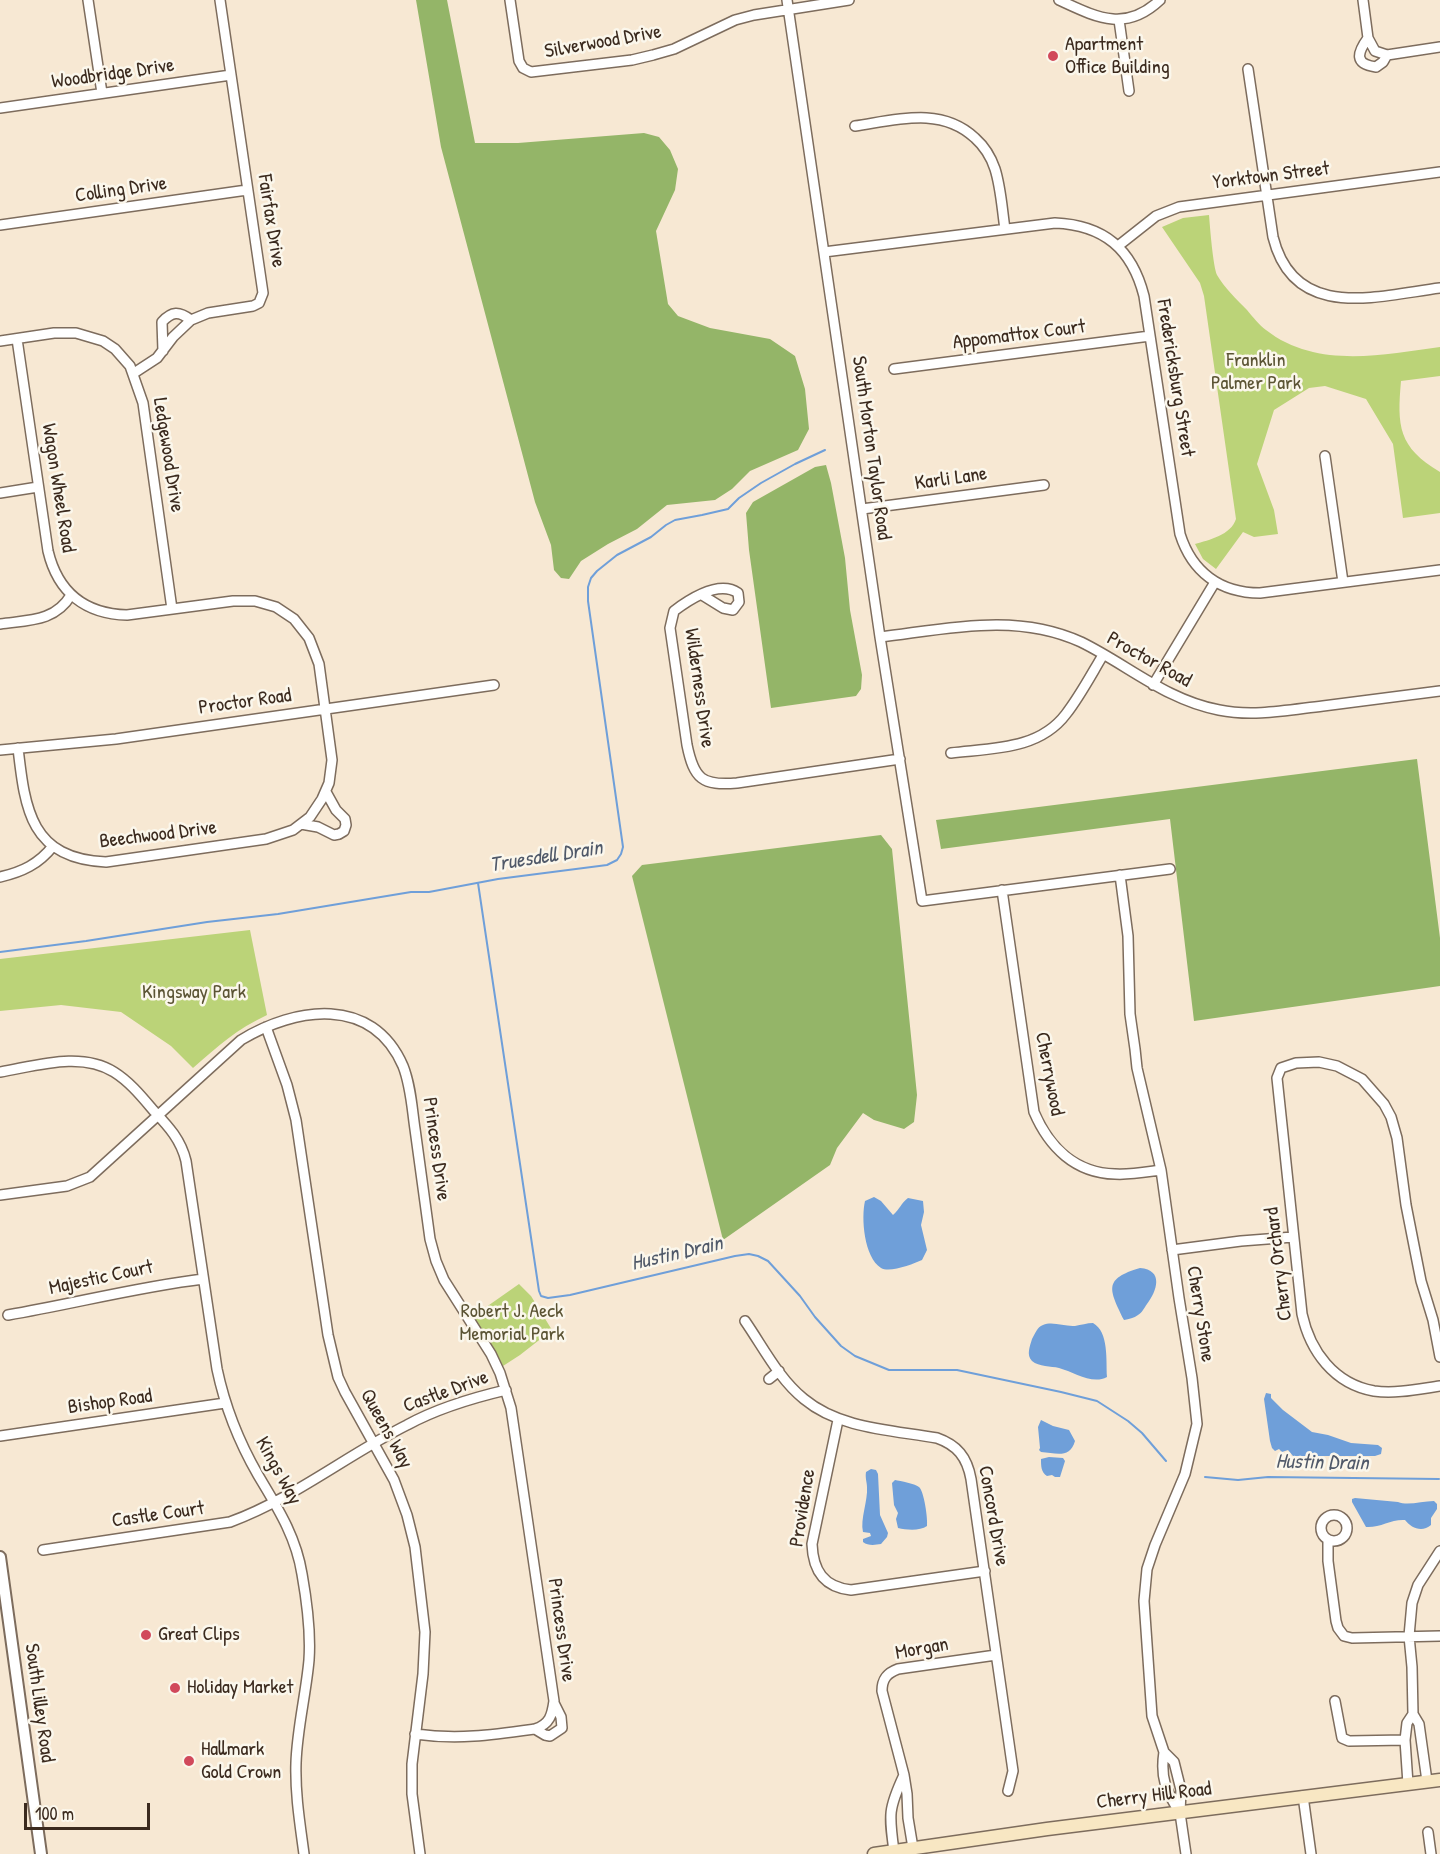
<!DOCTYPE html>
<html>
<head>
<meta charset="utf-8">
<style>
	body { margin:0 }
	#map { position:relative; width:1440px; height:1854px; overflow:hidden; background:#f7e8d3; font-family:"Patrick Hand",sans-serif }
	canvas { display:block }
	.scale { position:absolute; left:24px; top:1803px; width:126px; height:27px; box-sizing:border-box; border:3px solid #3b2a1e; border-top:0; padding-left:8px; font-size:18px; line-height:21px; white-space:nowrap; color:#3b2a1e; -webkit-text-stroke:4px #fbf7ec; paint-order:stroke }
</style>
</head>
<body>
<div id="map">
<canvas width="1440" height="1854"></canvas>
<div class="scale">100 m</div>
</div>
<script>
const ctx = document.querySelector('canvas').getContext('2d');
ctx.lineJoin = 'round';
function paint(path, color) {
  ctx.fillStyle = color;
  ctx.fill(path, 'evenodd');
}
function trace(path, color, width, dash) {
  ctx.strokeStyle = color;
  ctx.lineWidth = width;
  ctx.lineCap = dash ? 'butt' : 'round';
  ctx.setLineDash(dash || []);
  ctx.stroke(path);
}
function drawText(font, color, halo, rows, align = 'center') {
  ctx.font = font + ' "Patrick Hand",sans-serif';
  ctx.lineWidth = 5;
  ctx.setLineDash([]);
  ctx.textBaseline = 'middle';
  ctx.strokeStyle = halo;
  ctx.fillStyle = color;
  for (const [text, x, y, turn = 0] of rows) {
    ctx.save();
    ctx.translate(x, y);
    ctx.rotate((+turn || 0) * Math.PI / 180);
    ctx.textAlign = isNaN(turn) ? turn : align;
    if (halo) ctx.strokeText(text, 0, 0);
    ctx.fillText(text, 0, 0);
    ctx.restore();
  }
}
const green = new Path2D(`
	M1209 215C1210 227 1213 266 1217 275 1224 287 1237 300 1247 310 1253 317 1259 325 1266 330 1316 369 1382 355 1440 347V376L1401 381C1397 426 1398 447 1440 472V513L1403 518 1393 444 1366 399 1325 386 1309 388 1274 410 1257 464 1274 510 1278 534 1254 537 1243 532 1216 569 1203 559 1195 544C1209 540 1231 535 1236 519L1204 296 1200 283 1162 227 1183 218Z
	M250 930 267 1015C237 1029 218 1046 193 1068L171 1046 121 1012 61 1005 0 1011V959Z
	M519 1284 531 1296 552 1330 520 1355 503 1366 492 1345 472 1317Z`);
const forest = new Path2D(`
	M416 0H447L475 143H518L644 133 659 137 670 150 678 169 675 190 656 231 668 304 678 316 710 328 770 339 795 356 805 389 809 429 798 450 750 471 732 489 715 500 667 505 637 529 608 544 581 561 569 579 561 578 554 570 551 545 535 502 441 147Z
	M826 465 831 483 845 558 850 610 862 675 861 689 856 696 771 708 749 550 746 513 753 502 815 467Z
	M1417 759 1440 938V986L1194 1021 1170 819 941 849 936 820Z
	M881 835 892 849 917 1095 914 1122 904 1129 874 1120 863 1113 837 1148 830 1165 723 1240 632 876 642 865Z`);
const water = new Path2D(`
	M874 1197 881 1201 893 1215C900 1209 901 1203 908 1198L923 1201 924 1212 921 1225 927 1250 922 1260C913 1264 890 1273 881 1268 864 1257 861 1218 865 1201Z
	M1140 1268C1164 1270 1157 1291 1147 1304 1144 1308 1142 1313 1138 1315 1134 1318 1129 1319 1124 1320 1109 1289 1103 1279 1140 1268Z
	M1093 1323C1109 1332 1106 1360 1107 1377 1092 1385 1074 1372 1059 1368 1051 1366 1039 1367 1032 1361 1026 1355 1030 1346 1032 1339 1035 1334 1037 1327 1043 1325 1053 1321 1065 1327 1075 1326 1081 1325 1087 1323 1093 1323Z
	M1266 1393 1271 1394V1398L1283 1410 1312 1432 1328 1435 1351 1443 1378 1445 1382 1448 1381 1454 1375 1456H1293L1288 1450 1282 1452 1279 1449 1275 1451 1272 1448 1270 1441 1264 1399Z
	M1041 1420 1053 1426 1069 1430 1075 1441C1070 1459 1056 1453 1041 1452L1039 1450 1040 1448 1038 1427Z
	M1049 1457 1063 1458 1065 1461 1060 1477H1055L1052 1475 1047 1476C1041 1472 1041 1466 1041 1459Z
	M871 1469 876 1470 878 1474 880 1515 888 1533 887 1537 881 1544C875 1545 868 1546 863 1542V1539L871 1536 870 1533 863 1532C860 1519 868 1501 867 1487 867 1482 865 1478 866 1472Z
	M895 1480C900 1481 916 1484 919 1487 924 1491 928 1519 927 1526 920 1531 907 1530 898 1528L896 1519 898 1513 894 1505 892 1483Z
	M1355 1498 1398 1502C1408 1506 1422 1501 1434 1501L1437 1504V1509L1431 1518V1525C1422 1533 1411 1528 1405 1520 1391 1519 1380 1528 1366 1527L1352 1502V1499Z`);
const stream = new Path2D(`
	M478 883 539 1291 541 1296 548 1298 570 1295 735 1256 749 1254 758 1256 768 1261 800 1296 815 1317 841 1346 855 1356 889 1370H957L1061 1392 1097 1401 1128 1421 1142 1433 1166 1461
	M0 952 86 941 207 922 278 914 411 892H429L498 879 607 865 617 860 621 854 623 847 588 601V587L591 578 597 571 617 555 651 537 666 525 675 520 702 515 728 509 739 498 761 483 795 464 825 450
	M1205 1477 1238 1480 1268 1477 1439 1479`);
const minor = new Path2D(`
	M88 0 102 93
	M510 0 519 61 523 68 531 72 632 60 653 55 674 49 735 20 754 15 849 0
	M787 0 880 637 922 901 1170 869
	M1059 0C1096 17 1125 33 1160 0
	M1363 0 1368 38 1375 51 1387 55 1440 47
	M1119 20 1129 91
	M1368 38C1357 53 1354 64 1376 67L1383 62 1387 55
	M1248 69 1273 237C1294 322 1377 296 1440 288
	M0 108 231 75
	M855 126C896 120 941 106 975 138 984 146 991 157 995 169 1001 188 1002 209 1005 229
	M0 225 247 190
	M1118 246 1156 216 1179 207 1440 172
	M824 252 1055 223C1104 225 1132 249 1144 296L1180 534C1192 572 1220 593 1260 593L1440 570
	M17 339 48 551C58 593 86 614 127 615L233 601H255L276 607 294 619 309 638 319 664 332 760 329 783 322 799 310 817 293 830 266 839 106 862C31 859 25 810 18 748
	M0 341 54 333H76L103 341 115 349 130 366 143 403 172 609
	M163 351 162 322C172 311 179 311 191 320
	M894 369 1150 336
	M134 373 157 358 173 337 191 320 208 313 253 306 259 303 263 293 220 0
	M1325 456 1343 582
	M0 493 38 487
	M862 509 1044 485
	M702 595 723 608 733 610 739 602 738 593C719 580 690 599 674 611L670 628 687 745C694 779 702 786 737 783L900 759
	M0 624C28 620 55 622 71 595
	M880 637C947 629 1016 612 1081 642 1128 665 1166 700 1219 710 1253 717 1288 710 1323 706 1362 701 1401 696 1440 691
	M1153 685 1215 582
	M0 750 116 739 494 685
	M951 753C992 748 1039 750 1066 714 1080 696 1091 675 1103 655
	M301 824 318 827 334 835 339 834 344 831 346 825 345 819 336 810 326 792
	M1120 875 1128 936 1130 1014 1135 1049 1137 1068 1161 1170 1179 1298 1192 1378 1197 1424 1185 1474 1155 1545 1147 1569 1144 1601 1152 1716 1164 1752 1174 1762 1181 1790 1180 1813 1186 1854
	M0 877C22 872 39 864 53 846
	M1002 890 1034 1112C1049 1147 1075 1173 1115 1174 1130 1175 1146 1172 1161 1170
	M266 1027 287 1085 296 1120 328 1335 338 1377 345 1392 394 1480 407 1515 415 1547 425 1632 423 1674 412 1764V1794L420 1854
	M0 1072C36 1066 81 1051 114 1072 130 1082 142 1097 154 1111 169 1127 181 1140 186 1161L217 1369C225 1407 239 1442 258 1475 277 1507 296 1536 302 1574 307 1602 311 1631 309 1660 306 1694 297 1729 296 1763 295 1794 300 1824 304 1854
	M0 1195 67 1186 90 1177 241 1040C295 1007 372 995 403 1066 411 1086 412 1109 415 1129 420 1166 425 1202 430 1239L436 1261 444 1280 491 1354 500 1373 511 1408 554 1701C552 1715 550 1724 535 1729 492 1735 458 1740 415 1734
	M1172 1250 1241 1241 1293 1237
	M8 1315C73 1304 137 1287 203 1279
	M745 1321C763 1347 779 1379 804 1399 840 1429 892 1430 937 1438 957 1445 967 1457 971 1479L1013 1771 1008 1791
	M1440 1357 1433 1320 1421 1281 1406 1205 1397 1138 1391 1117 1384 1104 1362 1079 1337 1066 1319 1062 1296 1063 1281 1068 1277 1078 1302 1314C1310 1351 1334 1384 1374 1391 1396 1394 1419 1389 1440 1386
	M769 1379 779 1371
	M838 1420 812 1544C813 1570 823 1587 851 1590L985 1571
	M0 1436 225 1403
	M1321 1528a13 13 0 1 1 26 0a13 13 0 1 1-26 0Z
	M1328 1540V1561L1336 1621 1338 1628 1344 1636 1352 1638 1440 1636
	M43 1550 230 1522C293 1499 347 1455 407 1425 438 1408 472 1398 506 1390
	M1335 1701 1342 1738 1349 1741 1405 1740
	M535 1729 545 1735 550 1736 562 1728 561 1717 554 1703
	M1164 1752C1160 1778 1166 1791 1180 1813
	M1427 1781 1419 1724 1413 1714 1412 1667 1409 1636 1412 1603 1418 1585 1440 1551
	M1408 1784 1405 1740 1407 1723 1413 1714
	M1303 1796 1311 1854
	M1428 1832 1431 1854
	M913 1848 908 1818 907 1794 904 1775 882 1691C882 1679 887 1673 898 1669L996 1655
	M894 1851C889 1815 888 1809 904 1775`);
const tertiary = new Path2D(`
	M0 1557 41 1854`);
const secondary = new Path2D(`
	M874 1854 1047 1829 1440 1780`);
const markers = [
	[1053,56,6,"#d1495b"],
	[146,1635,6,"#d1495b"],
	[175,1688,6,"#d1495b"],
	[189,1761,6,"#d1495b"]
];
const streetNames = [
	["Silverwood Drive",603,42,-10],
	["Woodbridge Drive",113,74,-8],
	["Yorktown Street",1271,176,-7],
	["Colling Drive",121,190,-8],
	["Fairfax Drive",271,221,81],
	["Appomattox Court",1019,335,-7],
	["Fredericksburg Street",1175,378,81],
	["South Morton Taylor Road",871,448,82],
	["Ledgewood Drive",168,455,81],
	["Karli Lane",951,479,-8],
	["Wagon Wheel Road",58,488,81],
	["Proctor Road",1149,660,29],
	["Wilderness Drive",699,688,82],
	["Proctor Road",245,702,-8],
	["Beechwood Drive",158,835,-7],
	["Cherrywood",1049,1074,79],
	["Princess Drive",436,1149,82],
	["Cherry Orchard",1279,1264,-97],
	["Majestic Court",101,1278,-12],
	["Cherry Stone",1200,1314,81],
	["Castle Drive",446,1392,-20],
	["Bishop Road",110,1402,-8],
	["Queens Way",386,1429,61],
	["Kings Way",278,1471,61],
	["Providence",803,1508,-81],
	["Castle Court",158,1515,-8],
	["Concord Drive",993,1516,80],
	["Princess Drive",561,1630,82],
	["Morgan",922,1649,-10],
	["South Lilley Road",39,1703,82],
	["Cherry Hill Road",1154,1796,-7]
];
const poiNames = [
	["Apartment",1065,45],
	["Office Building",1065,68],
	["Great Clips",158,1635],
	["Holiday Market",187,1688],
	["Hallmark",201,1750],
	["Gold Crown",201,1773]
];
const parkNames = [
	["Franklin",1256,361],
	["Palmer Park",1256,384],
	["Kingsway Park",194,993],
	["Robert J. Aeck",512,1312],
	["Memorial Park",512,1335]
];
const waterNames = [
	["Truesdell Drain",546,857,-9],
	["Hustin Drain",677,1254,-13],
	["Hustin Drain",1322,1463,1]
];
paint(green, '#bbd378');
paint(forest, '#94b568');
paint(water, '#6f9fd9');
trace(stream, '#6f9fd9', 2);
trace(minor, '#7d6c5d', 12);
trace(tertiary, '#7d6c5d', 14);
trace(secondary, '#7d6c5d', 15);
trace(minor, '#fff', 9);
trace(tertiary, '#fff', 10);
trace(secondary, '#f8e7c3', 12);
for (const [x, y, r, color] of markers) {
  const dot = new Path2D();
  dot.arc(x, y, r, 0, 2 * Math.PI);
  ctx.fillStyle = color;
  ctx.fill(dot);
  trace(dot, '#fbf7ec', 2);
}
drawText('20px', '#3b2a1e', '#fbf7ec', streetNames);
drawText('20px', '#3b2a1e', '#fbf7ec', poiNames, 'left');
drawText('20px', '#5b5434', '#fbf7ec', parkNames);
drawText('italic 21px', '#505969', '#fbf7ec', waterNames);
</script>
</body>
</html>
